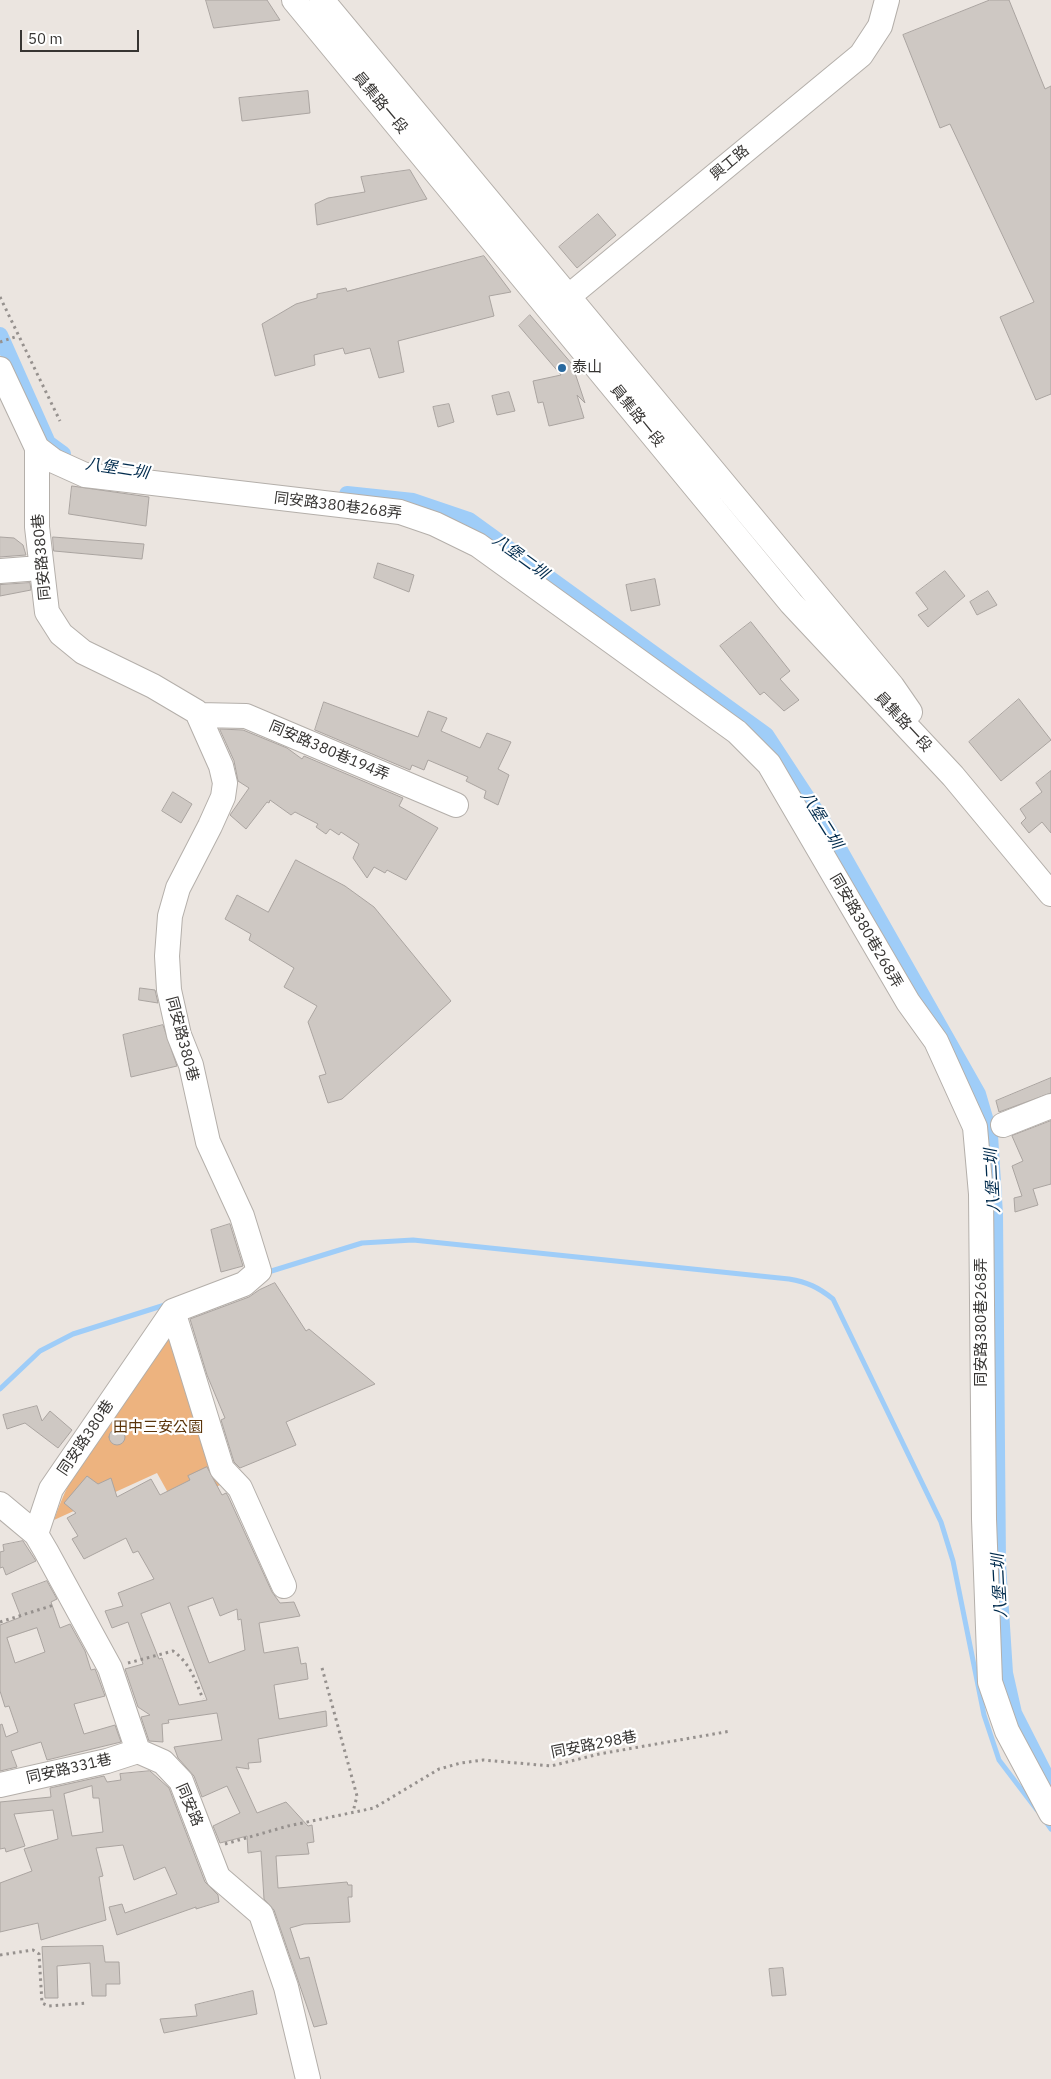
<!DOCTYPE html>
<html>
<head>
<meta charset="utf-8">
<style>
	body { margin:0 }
	#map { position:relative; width:1051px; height:2079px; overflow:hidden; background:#ebe5e0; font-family:"IBM Plex Sans",sans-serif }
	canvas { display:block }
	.scale { position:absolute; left:20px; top:30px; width:119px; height:22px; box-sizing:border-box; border:2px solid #373533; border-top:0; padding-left:6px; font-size:15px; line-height:18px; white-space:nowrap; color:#373533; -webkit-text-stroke:4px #fff; paint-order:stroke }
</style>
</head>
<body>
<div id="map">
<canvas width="1051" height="2079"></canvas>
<div class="scale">50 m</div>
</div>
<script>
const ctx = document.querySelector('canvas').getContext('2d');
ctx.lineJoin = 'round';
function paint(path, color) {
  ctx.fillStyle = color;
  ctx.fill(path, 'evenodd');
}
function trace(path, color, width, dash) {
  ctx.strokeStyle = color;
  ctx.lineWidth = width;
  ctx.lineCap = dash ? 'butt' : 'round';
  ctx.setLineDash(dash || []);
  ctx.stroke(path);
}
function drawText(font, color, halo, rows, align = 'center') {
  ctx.font = font + ' "IBM Plex Sans","Noto Sans TC",sans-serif';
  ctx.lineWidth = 4.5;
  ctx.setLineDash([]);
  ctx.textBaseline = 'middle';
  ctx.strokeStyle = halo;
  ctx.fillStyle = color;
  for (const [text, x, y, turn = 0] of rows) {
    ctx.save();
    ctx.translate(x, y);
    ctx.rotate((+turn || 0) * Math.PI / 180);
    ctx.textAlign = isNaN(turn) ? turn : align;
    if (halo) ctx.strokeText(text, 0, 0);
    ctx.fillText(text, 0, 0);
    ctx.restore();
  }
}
const green = new Path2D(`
	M169 1331 220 1485 176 1507 157 1473 54 1520C78 1451 128 1391 169 1331Z`);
const stream = new Path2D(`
	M265 1273 362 1243 413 1240 789 1279C807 1282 818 1287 833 1299L941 1522 953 1561 984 1715 999 1760 1037 1810
	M0 1389 40 1351 73 1334 168 1304
	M1044 1819 1051 1829`);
const canal = new Path2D(`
	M0 335 48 443 63 454
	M347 494 413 501 469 520 766 735 829 831 978 1094 990 1135 995 1214 998 1564 1005 1673 1014 1713 1051 1786`);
const building = new Path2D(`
	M206 0H267L280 20 214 28Z
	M990 0H1009L1045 89 1051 86V394L1036 400 1000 317 1034 302 950 124 940 128 903 35Z
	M308 91 310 113 242 121 239 98Z
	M410 170 427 199 317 225 315 204 328 198 365 192 361 177Z
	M598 214 616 235 577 268 559 247Z
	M484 256 511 292 489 296 494 316 398 341 404 372 379 378 370 348 345 354 343 348 314 355 315 365 275 376 262 324 296 304 317 298V294L346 288 347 291Z
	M530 315 572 364 585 403 577 395 584 418 549 426 543 402 538 403 533 381 561 375 519 326Z
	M509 392 515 411 497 415 492 396Z
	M449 404 454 422 438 427 433 407Z
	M72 486 149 497 146 526 69 514Z
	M0 537 14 538 23 545 26 555 0 557Z
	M53 537 144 544 142 559 54 551Z
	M378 563 414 575 409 592 374 578Z
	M945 571 965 596 928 627 918 615 928 609 916 593Z
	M655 579 660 605 631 611 626 585Z
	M30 583 31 590 0 596V585Z
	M988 591 997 605 977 615 970 602Z
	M751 622 790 671 780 679 799 700 784 711 764 692 760 695 720 646Z
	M1019 699 1051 740 1001 781 969 742Z
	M324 702 418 737 428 711 447 718 441 731 480 748 487 733 511 742 498 769 509 775 498 805 484 798 486 791 466 781 468 777 428 760 424 770 412 765 410 770 315 730Z
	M220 729 243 730 287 748 302 759 304 756 403 798 399 806 438 828 406 880 387 870 385 873 374 867 367 878 353 858 359 844 341 832 339 835 330 829 326 834 316 827 318 824 295 812 291 815 270 800 269 803 267 802 246 829 230 815 249 788 238 781 234 761Z
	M1051 771V833L1042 822 1029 833 1021 823 1026 818 1020 809 1042 792 1036 783Z
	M173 792 192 804 181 823 162 811Z
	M296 860 345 886 374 907 451 1001 342 1099 328 1103 319 1076 326 1074 308 1022 317 1006 284 987 294 968 249 940 251 934 225 919 237 895 268 912Z
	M140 988 155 990 158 1003 139 1000Z
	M163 1025 177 1066 131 1077 123 1035Z
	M1051 1078V1093L999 1112 996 1101Z
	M1051 1121V1184L1033 1189 1038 1205 1015 1212 1014 1198 1022 1196 1012 1166 1023 1161 1012 1136Z
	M230 1224 243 1266 221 1272 211 1230Z
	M275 1283 306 1331 309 1329 375 1384 286 1422 296 1445 240 1468 234 1462 221 1420 225 1418 207 1375 190 1319 249 1297 259 1290Z
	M37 1406 42 1421 50 1411 72 1430 58 1448 25 1423 7 1429 3 1415Z
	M109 1437a8 8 0 1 1 16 0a8 8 0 1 1-16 0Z
	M207 1467 222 1495 226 1493 228 1496 272 1592 280 1603 294 1602 300 1616 259 1623 264 1653 298 1647 301 1664 306 1663 308 1679 274 1685 279 1719 326 1711 327 1726 258 1739 261 1762 248 1763 249 1769 236 1767 257 1813 286 1802 308 1826 312 1825 314 1842 307 1843 309 1854 276 1856 278 1888 347 1882 348 1885H352V1897H348L350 1922 304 1924 290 1928 300 1959 309 1957 327 2024 314 2027 274 1910 264 1899 261 1851 248 1853 247 1836 220 1843 213 1826 240 1813 227 1786 202 1797 194 1776 178 1758 174 1747 222 1740 217 1713 168 1720 169 1723 162 1724 163 1742 149 1741 141 1717 150 1715 138 1707 125 1669 143 1664 128 1622 112 1628 105 1611 123 1606 118 1593 154 1579 138 1551 133 1553 126 1538 84 1559 72 1539 78 1536 67 1518 76 1513 64 1503 87 1476 98 1484 111 1478 117 1497 151 1479 160 1495 190 1480 188 1476ZM213 1598 220 1616 237 1609 238 1620 241 1619 245 1650 209 1663 188 1607ZM170 1603 207 1700 179 1705 162 1658 159 1659 141 1614Z
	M23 1541 36 1561 6 1575 3 1567 0 1568V1552L4 1551 3 1545Z
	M47 1581 57 1599 51 1602 60 1628 70 1624 85 1651 91 1670 95 1669 97 1674 105 1696 74 1704 84 1734 115 1725 121 1742 47 1760 41 1742 11 1751 17 1767 0 1771V1725L2 1724 6 1737 18 1732 9 1706 5 1707 0 1691V1625L21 1617 12 1594ZM37 1628 45 1652 15 1663 7 1638Z
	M150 1771 169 1788 205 1882 218 1895 219 1902 196 1909V1907L117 1935 109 1907 122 1904 125 1913 177 1894 165 1867 134 1880 123 1845 96 1848 103 1876 99 1877 106 1920 41 1940 38 1923 0 1932V1883L32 1871 24 1849 58 1839 53 1810 14 1814 25 1846 6 1852 5 1848 0 1849V1802L51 1797 50 1788 104 1776 107 1782 121 1780 120 1774ZM92 1786 93 1798H99L103 1832 72 1836 64 1794Z
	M103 1946 105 1962H119L120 1984H106V1996H92L90 1963 57 1966 58 1998H45L42 1947Z
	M783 1968 786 1995 772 1996 769 1969Z
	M253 1991 257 2014 164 2033 160 2019 197 2016 195 2005Z`);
const path = new Path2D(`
	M0 297 60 421
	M0 342 18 336
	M0 1622 54 1605
	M128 1663 173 1651C190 1663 195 1680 203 1699
	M322 1668 357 1796 353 1812
	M225 1844 288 1826 374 1808 439 1769 461 1763 483 1760 551 1766 599 1754 731 1731
	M0 1955 33 1950 39 1954 42 2003 49 2006 88 2003`);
const minor = new Path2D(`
	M294 0 791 603 953 776 1051 894
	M322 0 892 686 910 712
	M557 306 861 55 880 26 887 0
	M0 369 37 448V527L47 612 61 634 83 652 153 686 197 712 221 766 225 783 223 797 210 826 178 888 170 916 167 956 169 990 179 1035 191 1065 208 1142 242 1216 259 1271 244 1284 173 1311 51 1489 36 1534
	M37 448 54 461 85 475 400 512 435 524 478 545 737 732 769 764 908 1002 936 1041 975 1127 981 1194 984 1519 990 1682 1007 1731 1051 1813
	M0 571 40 568
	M199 715 246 716 456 805
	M1003 1125 1051 1106
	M173 1311 222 1469 240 1488 284 1586
	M0 1504 36 1534 46 1551 110 1668 138 1751 163 1762 181 1781 218 1877 261 1914 286 1987 308 2079
	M0 1785 107 1761 138 1751`);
const markers = [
	[562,368,5,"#29699f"]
];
const streetNames = [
	["員集路一段",380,103,50],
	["興工路",730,163,-40],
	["員集路一段",637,416,51],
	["同安路380巷268弄",338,506,7],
	["同安路380巷",42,557,-95],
	["員集路一段",903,722,47],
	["同安路380巷194弄",329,751,23],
	["同安路380巷268弄",866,931,60],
	["同安路380巷",182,1039,75],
	["同安路380巷268弄",982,1322,-90],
	["同安路380巷",86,1438,-56],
	["同安路298巷",594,1745,-11],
	["同安路331巷",69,1769,-13],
	["同安路",189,1805,67]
];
const poiNames = [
	["泰山",572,368]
];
const parkNames = [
	["田中三安公園",158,1428]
];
const waterNames = [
	["八堡二圳",117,469,9],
	["八堡二圳",520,557,36],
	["八堡二圳",821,820,58],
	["八堡二圳",993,1181,-93],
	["八堡二圳",1000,1586,-93]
];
paint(green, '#edb37f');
trace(stream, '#9fcdf8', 5);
trace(canal, '#9fcdf8', 16);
paint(building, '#cec8c3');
trace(building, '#aaa4a0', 1);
trace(minor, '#b4afaa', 26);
trace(path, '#96918e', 3, [2.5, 4]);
trace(minor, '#fff', 24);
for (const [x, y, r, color] of markers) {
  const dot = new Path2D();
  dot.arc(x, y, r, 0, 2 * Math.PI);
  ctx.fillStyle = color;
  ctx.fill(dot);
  trace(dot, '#fff', 2);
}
drawText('15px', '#373533', '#fff', streetNames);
drawText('15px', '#373533', '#fff', poiNames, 'left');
drawText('15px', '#5b350b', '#fff', parkNames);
drawText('italic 16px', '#002b4d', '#fff', waterNames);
</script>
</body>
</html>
